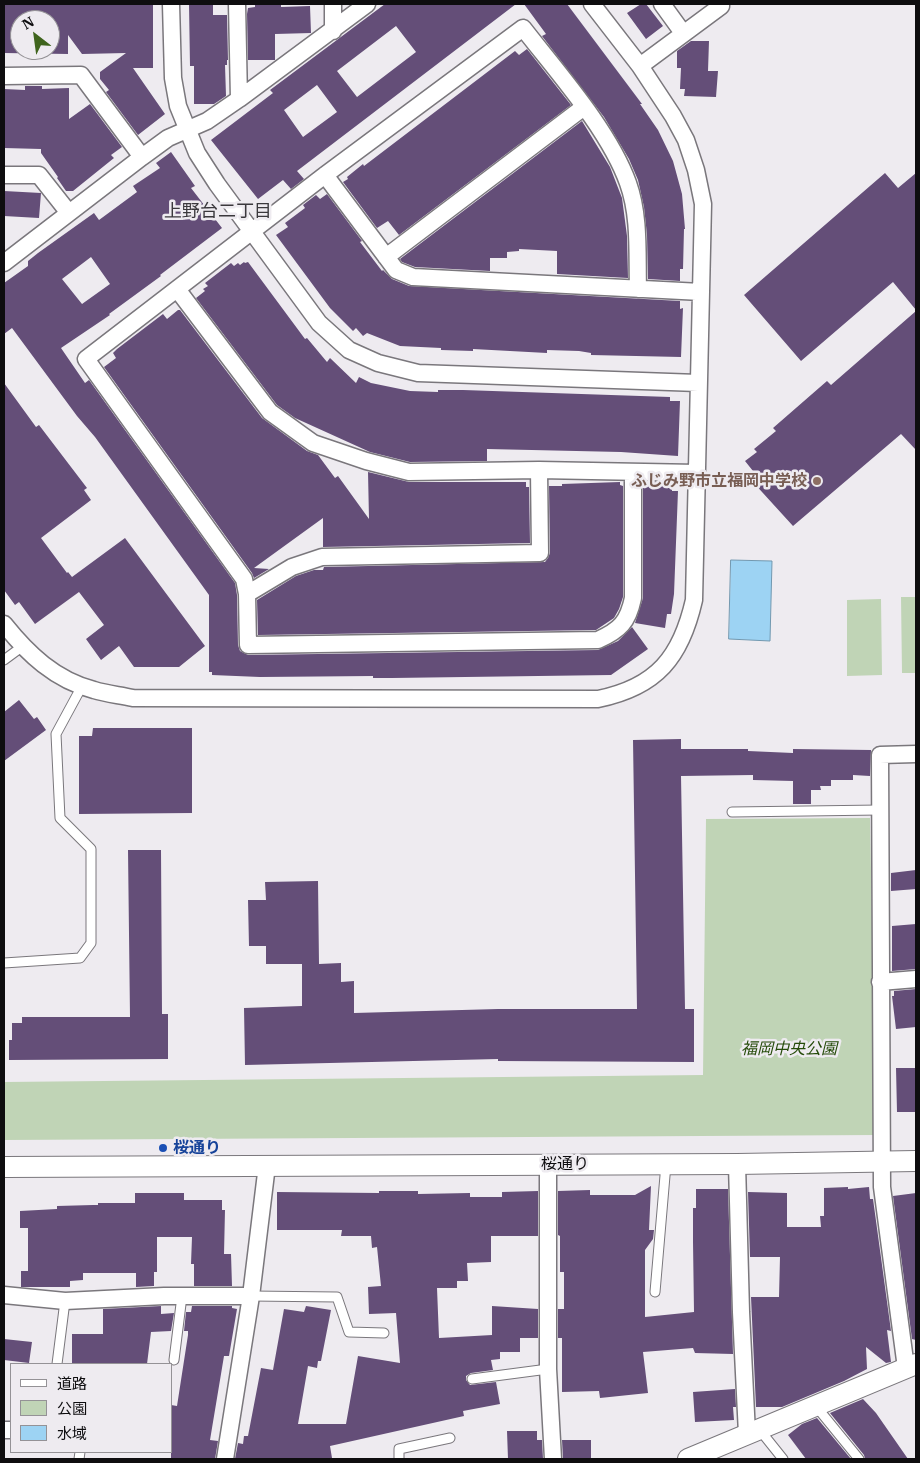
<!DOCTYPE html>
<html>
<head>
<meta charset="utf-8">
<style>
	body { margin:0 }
	#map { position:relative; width:920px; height:1463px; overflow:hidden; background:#eeebf0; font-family:"IBM Plex Serif","Noto Sans JP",serif }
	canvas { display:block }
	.frame { position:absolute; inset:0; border:5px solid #0e0d0f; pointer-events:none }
	.legend { position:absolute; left:10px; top:1363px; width:162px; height:90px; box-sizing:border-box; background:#eeebf0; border:1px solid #949296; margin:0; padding:6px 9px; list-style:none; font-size:15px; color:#0e0d0f }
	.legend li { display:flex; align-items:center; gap:10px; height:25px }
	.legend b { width:25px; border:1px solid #949296 }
	.north { position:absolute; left:10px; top:10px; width:50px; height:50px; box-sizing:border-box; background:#eeebf0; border:1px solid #949296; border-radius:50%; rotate:330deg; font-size:14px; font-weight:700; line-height:20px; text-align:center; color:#0e0d0f }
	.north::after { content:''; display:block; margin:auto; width:18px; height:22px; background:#3f641d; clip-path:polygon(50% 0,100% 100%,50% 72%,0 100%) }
</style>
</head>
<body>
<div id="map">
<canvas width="920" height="1463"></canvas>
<div class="frame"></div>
<ul class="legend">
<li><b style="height:6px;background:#fff"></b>道路</li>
<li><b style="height:14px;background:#c0d4b6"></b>公園</li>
<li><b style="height:14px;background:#9dd3f3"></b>水域</li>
</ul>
<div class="north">N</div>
</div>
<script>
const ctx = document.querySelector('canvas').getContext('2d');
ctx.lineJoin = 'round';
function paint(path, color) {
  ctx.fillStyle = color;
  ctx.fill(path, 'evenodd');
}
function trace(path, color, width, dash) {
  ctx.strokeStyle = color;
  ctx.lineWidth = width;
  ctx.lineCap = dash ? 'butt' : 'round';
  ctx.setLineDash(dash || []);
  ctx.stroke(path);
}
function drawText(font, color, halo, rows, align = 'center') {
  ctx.font = font + ' "IBM Plex Serif","Noto Sans JP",serif';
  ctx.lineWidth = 5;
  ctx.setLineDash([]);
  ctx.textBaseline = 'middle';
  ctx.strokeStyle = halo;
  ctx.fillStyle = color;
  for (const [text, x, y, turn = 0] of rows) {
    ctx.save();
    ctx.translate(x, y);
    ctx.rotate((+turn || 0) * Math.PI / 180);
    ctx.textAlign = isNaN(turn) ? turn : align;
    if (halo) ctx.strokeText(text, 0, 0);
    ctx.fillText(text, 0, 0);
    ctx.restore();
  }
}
const green = new Path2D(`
	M901 597H916V673H902Z
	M881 599 882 675 847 676V600Z
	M870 818 876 1135 4 1140V1082L703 1075 706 819Z`);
const water = new Path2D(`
	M731 560 772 561 770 641 729 639Z`);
const building = new Path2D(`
	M4 4H153V68H133L165 114 138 135 106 92 109 90 100 79V72L126 53 82 54 68 35V54L4 53ZM20 20H50V50H20Z
	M189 4H213V15H227L228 60H227V65H225L226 96 214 104H194V66H190Z
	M255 4H281V7L310 6 311 33 275 34V60H248L247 14 248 8 255 7Z
	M385 4H516L297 171 304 179 291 189 283 180 258 199 211 140 273 93 270 90ZM396 26 416 52 357 97 337 71ZM317 85 337 112 303 137 284 110Z
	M524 4H567L642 104H640L658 130 673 161 682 194 685 229H684L683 269H680V281L648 279 647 235 644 207 638 180 629 159 604 117 542 36 546 34Z
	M641 4H646L663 26 646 39 627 13Z
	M691 41H709L708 71H718L716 97 684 96 685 89H680L681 68H677V51Z
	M527 49 571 105 399 235 388 221 377 228 343 182 348 179 347 177 363 164 364 166 515 51 519 55Z
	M25 86H42V89L69 88V119L90 104 122 147 111 155 114 158 73 191H66L57 178 58 177 41 153V149L4 148V89L25 90Z
	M582 121 610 167 622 198 627 236 628 278 557 274V251L519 249V251L507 252V258H490V271L415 267 402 262 400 259Z
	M171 152 195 186 191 188 222 228 160 275 161 276 109 314 110 315 61 348 85 383 89 380 235 583 237 595 238 645 240 651 248 655 598 650 618 641 632 627 648 649 611 675 392 678H373V676L260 677 212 675V672H209V595L95 437 77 416 12 328 4 334V283L28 266V261L38 253 94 213 99 220 137 192 133 186 160 168 156 163ZM91 257 110 284 82 304 62 279Z
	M885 173 898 188 916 173V310L893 282 801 361 744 295Z
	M4 191 41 193 39 218 4 216Z
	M327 194 362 241 360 242 382 271 383 270 392 279 409 286 680 301V309L683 308 681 357 591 355V353L579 351 547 350V353L473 349V351L441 350V348L400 346 367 333 363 336 356 328 353 331 330 308 276 235 288 227 285 223 305 208 303 205 316 195 320 199Z
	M244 262 245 263 248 262 305 339 307 338 327 362 330 358 356 383 359 377 371 383 410 391 438 392V390H463L670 397V401H680L678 456 621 452 487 449V461L410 462 370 452 295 418 277 405 196 298 205 291 203 289 208 286 205 283 231 263 234 266 238 263 240 265Z
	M178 310H180L262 418 307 451 318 455 335 478 338 476 369 519 368 472 409 482H526V487H529L530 543 323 547V518L254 568 269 569 254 578 252 573 104 367 116 358 113 353 117 349 163 314 167 319Z
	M916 311V450L901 434 793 526 752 481 757 476 745 461 757 452 754 449 776 431 773 428 827 381 831 385Z
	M4 383 36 427 39 425 87 488 84 490 91 500 41 538 67 573 68 572 72 577 125 538 205 646 179 667H134L119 646 101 660 86 639 104 625 79 592 35 624 19 602 15 605 4 590Z
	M620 482V485L623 486V597L619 609 614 618 596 630 258 635 257 600 296 576 314 570H323L324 567 545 562 548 558 550 553 549 486H562V484Z
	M654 482 672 483V491H678L674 594 671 614H667L665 628 635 623 643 598V486H654Z
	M19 700 34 719 37 717 46 730 4 761V712Z
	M93 728H192V813L79 814V736H92Z
	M681 739V749H748V751L793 753V749L871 750 870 776 853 775V780H831V786H820L821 790H811V804H793V781L753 780V775L681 776 685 1009H694V1062L498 1061V1059L245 1065 244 1008 302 1006V964H266V946H249L248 900H266L265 882 318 881 319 964 341 963V982L354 981V1013L498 1009H637L633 740Z
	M128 850H161L162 1014H168V1059L9 1060V1040H12V1023H22V1017H130Z
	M916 870V889L891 891V873Z
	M916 924V969L892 971V926Z
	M916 989V1027L896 1029 892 996H894V991Z
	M896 1068H916V1112H897Z
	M651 1186 649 1230H654L653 1239 645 1250V1317L694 1312 693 1242V1208H696V1189H728L733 1354 695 1353 693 1348 643 1352 648 1393 600 1398 599 1391 562 1392V1338H558V1309H564V1272H560V1236L558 1235V1191L590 1190V1195H635Z
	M848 1187V1189L869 1187 870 1199H873L891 1331 887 1330 891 1362 886 1363 866 1347 867 1369 844 1381 782 1407H756L751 1297H779L780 1257H750L748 1192 787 1193V1227H821L820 1216H824V1188Z
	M379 1191H418V1194L470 1193V1197H502V1192L538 1191V1236H491V1262L467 1263 468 1281H457V1288H437L439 1338 492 1335V1306L538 1309V1338H520V1352H500V1359L491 1360 493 1370 471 1373 466 1376V1380L470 1385 496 1382 500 1404 463 1411 464 1416 330 1446 332 1458 235 1459 238 1443 243 1444 244 1436H248L261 1368 273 1370 284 1309 304 1312 306 1306 331 1310 321 1361H318L317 1368 308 1366 298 1424H346L358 1356 400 1363 396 1313 369 1314 368 1287 381 1286 377 1247 372 1248 371 1236H341L342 1230H277V1192L379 1193Z
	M135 1193H184V1200H222V1210H225L224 1254H231L232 1286H194V1264H191L192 1237H157V1272H154V1286L136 1287V1273H83V1280L70 1281V1287H21V1271H28V1228H20V1211L57 1209V1206L93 1205H98V1203H135Z
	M916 1193V1340L912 1339 893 1196Z
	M161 1306V1314L174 1313 171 1331 151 1332 147 1364H72V1334H103V1309Z
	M192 1306H232V1308L237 1309 229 1356H224L210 1440 218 1441 215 1459H171V1405L177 1406 188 1335V1331H184L186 1312H191Z
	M4 1339 32 1342 29 1363 4 1360Z
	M735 1389 736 1407H733L734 1420 695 1422 693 1392Z
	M863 1399 876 1413 908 1459H865L864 1455 830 1413Z
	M817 1418 851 1459H806L788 1435 802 1424Z
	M507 1431H537V1440H542L543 1459H508Z
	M562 1440H591V1459H563Z`);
const service = new Path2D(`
	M4 660 23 646
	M732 812 880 810
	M4 963 80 958 91 943V849L60 818 56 734 82 686
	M655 1292 666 1164
	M251 1296 337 1297 349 1332 384 1333
	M174 1360 182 1296
	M57 1364 65 1301
	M472 1379 548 1369
	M815 1405 859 1459
	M759 1429 783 1459
	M79 1459 80 1452
	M399 1459V1449L450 1438`);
const minor = new Path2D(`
	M171 4 173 78 178 106 197 153 217 184 319 323 349 350 378 363 418 373 698 383
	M237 4 239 99
	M333 4V31
	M662 4 683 33
	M640 66 721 6V4
	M4 76 81 75 142 157
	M4 175H39L69 213
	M325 175 396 270 413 277 701 292
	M386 257 584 107
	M4 263 142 157 168 138 207 121 239 99 367 4
	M177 289 270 412 313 443 366 461 409 472 539 470
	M633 472V598C628 622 620 630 598 640L248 645 247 594 244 579 86 359 325 175 523 28C558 73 609 130 628 183 640 216 637 254 638 289
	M247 594 292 567 322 557 540 553 539 470 697 473
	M4 624C28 654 55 680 94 690 107 694 120 695 133 698L598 699C657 687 681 657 694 600L703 204 696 170 686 140 673 116 640 66 592 4
	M880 982 916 979
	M548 1164V1369L553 1459
	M737 1164 741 1312 747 1434
	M4 1295 65 1301 164 1296H251
	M906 1368 882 1187 880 755 916 754
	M4 1430H11
	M225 1459 251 1296 267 1165`);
const tertiary = new Path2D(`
	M4 1167 737 1164 916 1161
	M688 1459 916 1364`);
const markers = [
	[817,481,5,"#8d6e63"],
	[163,1148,5,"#1a4fb4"]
];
const educationNames = [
	["ふじみ野市立福岡中学校",807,481]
];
const parkNames = [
	["福岡中央公園",789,1049]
];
const transitNames = [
	["桜通り",173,1148]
];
const streetNames = [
	["桜通り",565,1164]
];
const neighbourhoodNames = [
	["上野台二丁目",218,212]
];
paint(green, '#c0d4b6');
paint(water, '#9dd3f3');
trace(water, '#7298af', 1);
paint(building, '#644e78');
trace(service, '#7a777c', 11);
trace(minor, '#7a777c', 19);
trace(tertiary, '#7a777c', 22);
trace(service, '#fff', 9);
trace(minor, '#fff', 16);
trace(tertiary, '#fff', 20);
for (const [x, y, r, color] of markers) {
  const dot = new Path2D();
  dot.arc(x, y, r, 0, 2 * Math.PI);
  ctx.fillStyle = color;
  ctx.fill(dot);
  trace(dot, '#eeebf0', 2);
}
drawText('bold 16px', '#785e54', '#eeebf0', educationNames, 'right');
drawText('italic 16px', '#264c0a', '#eeebf0', parkNames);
drawText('bold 16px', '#164399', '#eeebf0', transitNames, 'left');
drawText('16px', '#0e0d0f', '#eeebf0', streetNames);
drawText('18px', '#3b393d', '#eeebf0', neighbourhoodNames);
</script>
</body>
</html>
